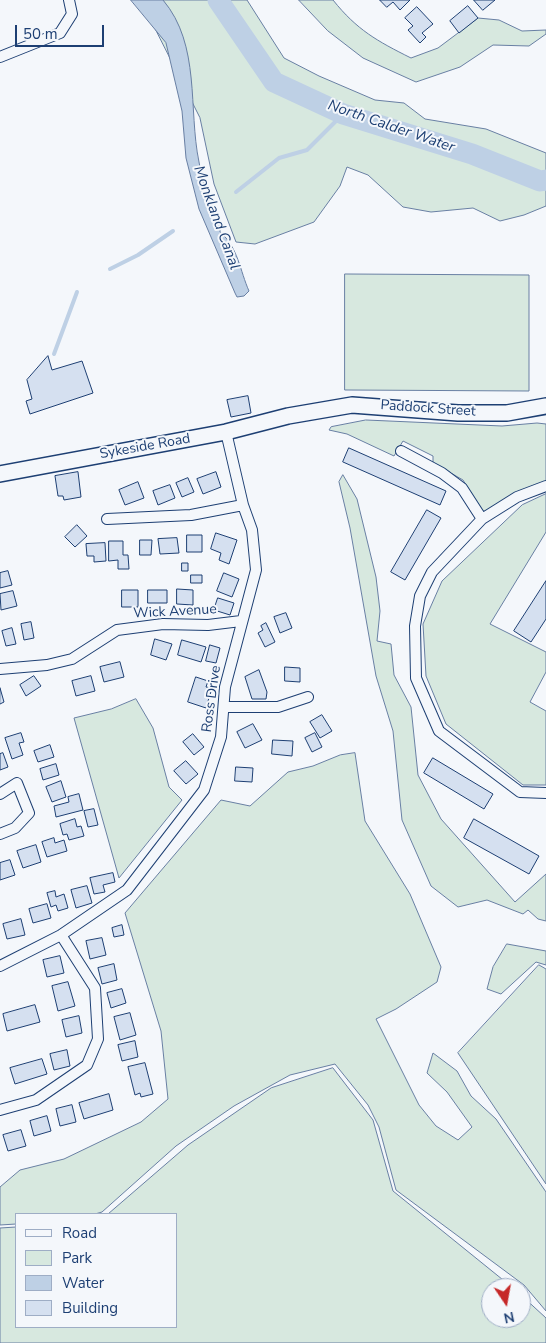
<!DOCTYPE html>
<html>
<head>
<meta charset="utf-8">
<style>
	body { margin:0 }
	#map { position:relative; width:546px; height:1343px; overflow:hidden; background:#f4f7fb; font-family:"Nunito Sans",sans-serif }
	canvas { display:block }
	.legend { position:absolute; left:15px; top:1213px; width:162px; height:115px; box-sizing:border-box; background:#f4f7fb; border:1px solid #9eadc5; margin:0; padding:6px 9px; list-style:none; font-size:15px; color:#1d3f73 }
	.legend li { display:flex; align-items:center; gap:10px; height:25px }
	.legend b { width:25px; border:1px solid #9eadc5 }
	.north { position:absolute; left:481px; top:1278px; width:50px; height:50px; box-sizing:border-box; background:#f4f7fb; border:1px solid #9eadc5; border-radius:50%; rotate:168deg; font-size:14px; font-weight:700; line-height:20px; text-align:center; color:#1d3f73 }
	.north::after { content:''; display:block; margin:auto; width:18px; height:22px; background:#c62828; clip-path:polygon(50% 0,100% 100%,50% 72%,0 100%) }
	.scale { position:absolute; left:15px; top:25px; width:89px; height:22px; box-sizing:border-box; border:2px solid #1d3f73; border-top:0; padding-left:6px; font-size:15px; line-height:18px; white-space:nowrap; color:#1d3f73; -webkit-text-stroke:4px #f4f7fb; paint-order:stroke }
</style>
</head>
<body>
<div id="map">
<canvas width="546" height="1343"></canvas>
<ul class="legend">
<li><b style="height:6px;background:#f4f7fb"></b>Road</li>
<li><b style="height:14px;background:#d7e8df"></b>Park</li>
<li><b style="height:14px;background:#bed0e5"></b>Water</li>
<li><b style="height:14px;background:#d5e0f0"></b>Building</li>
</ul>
<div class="north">N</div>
<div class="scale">50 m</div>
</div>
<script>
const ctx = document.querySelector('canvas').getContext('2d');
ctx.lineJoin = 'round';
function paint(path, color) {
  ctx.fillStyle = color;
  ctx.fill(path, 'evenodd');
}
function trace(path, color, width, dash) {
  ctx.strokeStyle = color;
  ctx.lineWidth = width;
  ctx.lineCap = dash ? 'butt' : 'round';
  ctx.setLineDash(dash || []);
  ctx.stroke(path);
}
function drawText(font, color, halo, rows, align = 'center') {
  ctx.font = font + ' "Nunito Sans",sans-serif';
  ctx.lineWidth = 4;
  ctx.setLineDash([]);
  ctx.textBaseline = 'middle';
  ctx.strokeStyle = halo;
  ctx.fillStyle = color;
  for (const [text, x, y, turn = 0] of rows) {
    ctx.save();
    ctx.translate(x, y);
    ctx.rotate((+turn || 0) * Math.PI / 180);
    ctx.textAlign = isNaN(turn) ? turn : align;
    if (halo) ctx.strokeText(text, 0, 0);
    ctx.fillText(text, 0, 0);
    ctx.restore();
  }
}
const green = new Path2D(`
	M141 0H247L284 58 319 76 375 100 404 103 425 119 486 129 546 153V206L524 215 500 221 473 208 431 212 403 207 368 175 347 167 340 186 314 222 255 244 236 242 214 184 200 118Z
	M299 0H333C357 30 377 41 411 58L438 48 478 18 499 20 522 31 546 30V34L529 46 493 45 460 67 416 82 363 58 328 31Z
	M345 274 529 275V391L345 390Z
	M366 420 502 426 537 423 546 424V482L490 512 482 511 463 480 433 463V456L403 441 394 456 347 434 329 430 331 427Z
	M343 475 357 499 376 577 380 611 377 641 391 644 394 675 411 707 418 775 441 819 515 902 546 874V921L538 919 528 910 523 914 487 900 458 907 431 886 402 820 393 731 376 676 350 528 339 482Z
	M546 494V532L490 624 546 652V672L530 702 546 711V785H523L446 724 426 676 423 624 442 581 522 505Z
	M136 699 153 728 169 787 182 800 119 878 74 718 111 709Z
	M355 753 365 821 410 894 441 967 437 982 396 1009 376 1019 419 1105 436 1126 458 1140 472 1127 447 1092 427 1073 433 1053 457 1071 471 1096 496 1119 546 1192V1311L524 1285 396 1190 379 1127 368 1105 335 1064 290 1075 234 1106 176 1146 102 1212 95 1214H16V1224L0 1225V1187L20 1170 64 1159 141 1122 168 1099 161 1031 125 913 221 800 250 806 288 772 313 766 340 755Z
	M507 944 546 951V965L536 962 501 994 487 989 493 967Z
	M539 965 546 969V1184L458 1053Z
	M333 1068 373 1120 393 1191 513 1288H491V1318H521V1295L546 1318V1343H0V1228L16 1227V1327H176V1214H108L188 1145 271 1088Z`);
const water = new Path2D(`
	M131 0H163C201 45 188 109 199 162 201 173 204 186 208 196 212 207 222 220 220 232 238 247 240 271 249 291L244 296 237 297 235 293 199 209 186 158 182 111 166 43Z`);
const stream = new Path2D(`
	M236 192 279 158 307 150 343 114
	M110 269 138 255 173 231
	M54 354 77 292`);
const river = new Path2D(`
	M218 0 274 82 343 114 472 154 540 181 546 180`);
const building = new Path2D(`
	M380 0H410L400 10 393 2 387 7Z
	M474 0H495L483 10Z
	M468 6 478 18 459 33 450 21Z
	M417 7 433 24 422 33 426 37 420 43 408 30 413 26 405 18Z
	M48 356 52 370 82 361 93 393 30 414 26 401 32 399 27 380Z
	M248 396 251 413 231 417 227 400Z
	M349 448 446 491 440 505 343 462Z
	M78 472 81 497 64 500 63 496H58L55 476Z
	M216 472 221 487 203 494 197 479Z
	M188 478 194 492 182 497 176 483Z
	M138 482 144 498 125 505 119 490Z
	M170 485 175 498 158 505 153 491Z
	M427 510 441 518 405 580 391 572Z
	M77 525 87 536 75 547 65 537Z
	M216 533 237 540 229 564 219 560 221 553 211 549Z
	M187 535H202V552H187Z
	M177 538 179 553 160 554 158 539Z
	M140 540H152L151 555H140Z
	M109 541H123V555H128L129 569H118V560L109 561Z
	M105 543 106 561 94 562V556H87L86 544Z
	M182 563H188V571H182Z
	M8 571 12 585 0 588V573Z
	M224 573 239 579 232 597 217 591Z
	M191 575H202V583H191Z
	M546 581V619L531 642 514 631Z
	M177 589 193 590V605L177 604Z
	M122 590H138V607H122Z
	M148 590H167V603H148Z
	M13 591 17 606 1 610 0 594Z
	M218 598 234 603 230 615 214 610Z
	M286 613 292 628 280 633 274 617Z
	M31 622 34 638 24 640 21 624Z
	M266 623 275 642 265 647 258 633 263 630 261 626Z
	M12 628 16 644 6 646 2 631Z
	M155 639 172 644 166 660 151 655Z
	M182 640 206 647 201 662 178 655Z
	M210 645 220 648 216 663 206 661Z
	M120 662 124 677 104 682 100 667Z
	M285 667 300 668V682L285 681Z
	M259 670 267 692 266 699H252L245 677Z
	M34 676 41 686 26 696 20 685Z
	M91 676 95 691 76 696 72 681Z
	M196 677 208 681 206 687 212 688 206 708 188 702Z
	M0 688 4 702 0 704Z
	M322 715 332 731 320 738 310 722Z
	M253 724 262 740 245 748 237 732Z
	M21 733 24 742 19 743 23 755 12 759 5 738Z
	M315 733 322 747 312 752 305 738Z
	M193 734 204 747 194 755 183 742Z
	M273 740 293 741 292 756 272 754Z
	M50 745 54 757 38 762 34 751Z
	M3 753 8 767 0 770V754Z
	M433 758 493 794 484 809 424 773Z
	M186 761 198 774 186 784 174 771Z
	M56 764 59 775 43 780 40 769Z
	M236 767 253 768 252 782 235 781Z
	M61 781 66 797 52 802 46 787Z
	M79 794 83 810 56 817 54 806 69 802 68 797Z
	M94 809 98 825 88 827 84 811Z
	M75 819 77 827 81 826 84 836 69 840 67 834 63 835 60 824Z
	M474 819 539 856 529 874 464 838Z
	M54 838 55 843 64 840 67 851 47 857 42 842Z
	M36 845 41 862 23 868 17 851Z
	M10 860 15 875 0 880V863Z
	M113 873 115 882 103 885 105 892 94 894 90 878Z
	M87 886 92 903 76 908 71 890Z
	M55 891 56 897 64 894 68 908 58 911 56 905 51 907 47 893Z
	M47 904 51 918 33 923 29 909Z
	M21 919 25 935 7 939 3 924Z
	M122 925 124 935 114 937 112 928Z
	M102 938 106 955 90 959 86 941Z
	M60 956 64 973 47 977 43 960Z
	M114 964 117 980 102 984 98 968Z
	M68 982 75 1006 58 1011 52 986Z
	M122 989 126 1003 111 1008 107 993Z
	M35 1005 40 1022 7 1031 3 1014Z
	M130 1013 136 1035 120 1040 114 1017Z
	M79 1016 82 1033 66 1037 62 1020Z
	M135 1041 138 1057 122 1061 118 1045Z
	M67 1050 70 1066 54 1070 50 1054Z
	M42 1059 47 1074 15 1084 10 1068Z
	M145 1063 153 1094 141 1097 140 1093 135 1095 128 1067Z
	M109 1094 113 1110 84 1119 79 1103Z
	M72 1105 76 1122 60 1126 56 1109Z
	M47 1116 51 1131 34 1136 30 1121Z
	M21 1130 26 1146 8 1151 3 1135Z`);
const street = new Path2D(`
	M0 57 60 33 72 14 69 0
	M401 451 442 473 462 488 482 519
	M546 486 517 497 482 519 432 572 420 596 415 626 416 678 439 731 520 792 546 793
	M107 519 191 515 243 505
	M0 669 47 665 72 659 117 630 163 624 208 625 241 621
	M224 707H278L308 697
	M0 794 17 783 29 813 15 828 0 834
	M0 966 61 935 127 890 204 790 221 737 225 687 256 570 252 530 243 505 226 432
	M0 1110 36 1100 87 1065 98 1039 95 988 61 935`);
const secondary = new Path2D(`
	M0 474 226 432 288 416 352 405 458 413H507L546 406`);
const streetNames = [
	["Paddock Street",428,409,4],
	["Sykeside Road",145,447,-10],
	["Wick Avenue",175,612,-3],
	["Ross Drive",212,699,-82]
];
const waterNames = [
	["North Calder Water",391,127,19],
	["Monkland Canal",216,218,70]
];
paint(green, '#d7e8df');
trace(green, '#687fa3', 1);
paint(water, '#bed0e5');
trace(water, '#687fa3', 1);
trace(stream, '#bed0e5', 4);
trace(river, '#bed0e5', 21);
paint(building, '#d5e0f0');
trace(building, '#1d3f73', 1);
trace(street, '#1d3f73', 12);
trace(secondary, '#1d3f73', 18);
trace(street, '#f4f7fb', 10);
trace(secondary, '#f4f7fb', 15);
drawText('14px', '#1d3f73', '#f4f7fb', streetNames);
drawText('italic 15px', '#1d3f73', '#f4f7fb', waterNames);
</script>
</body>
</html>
